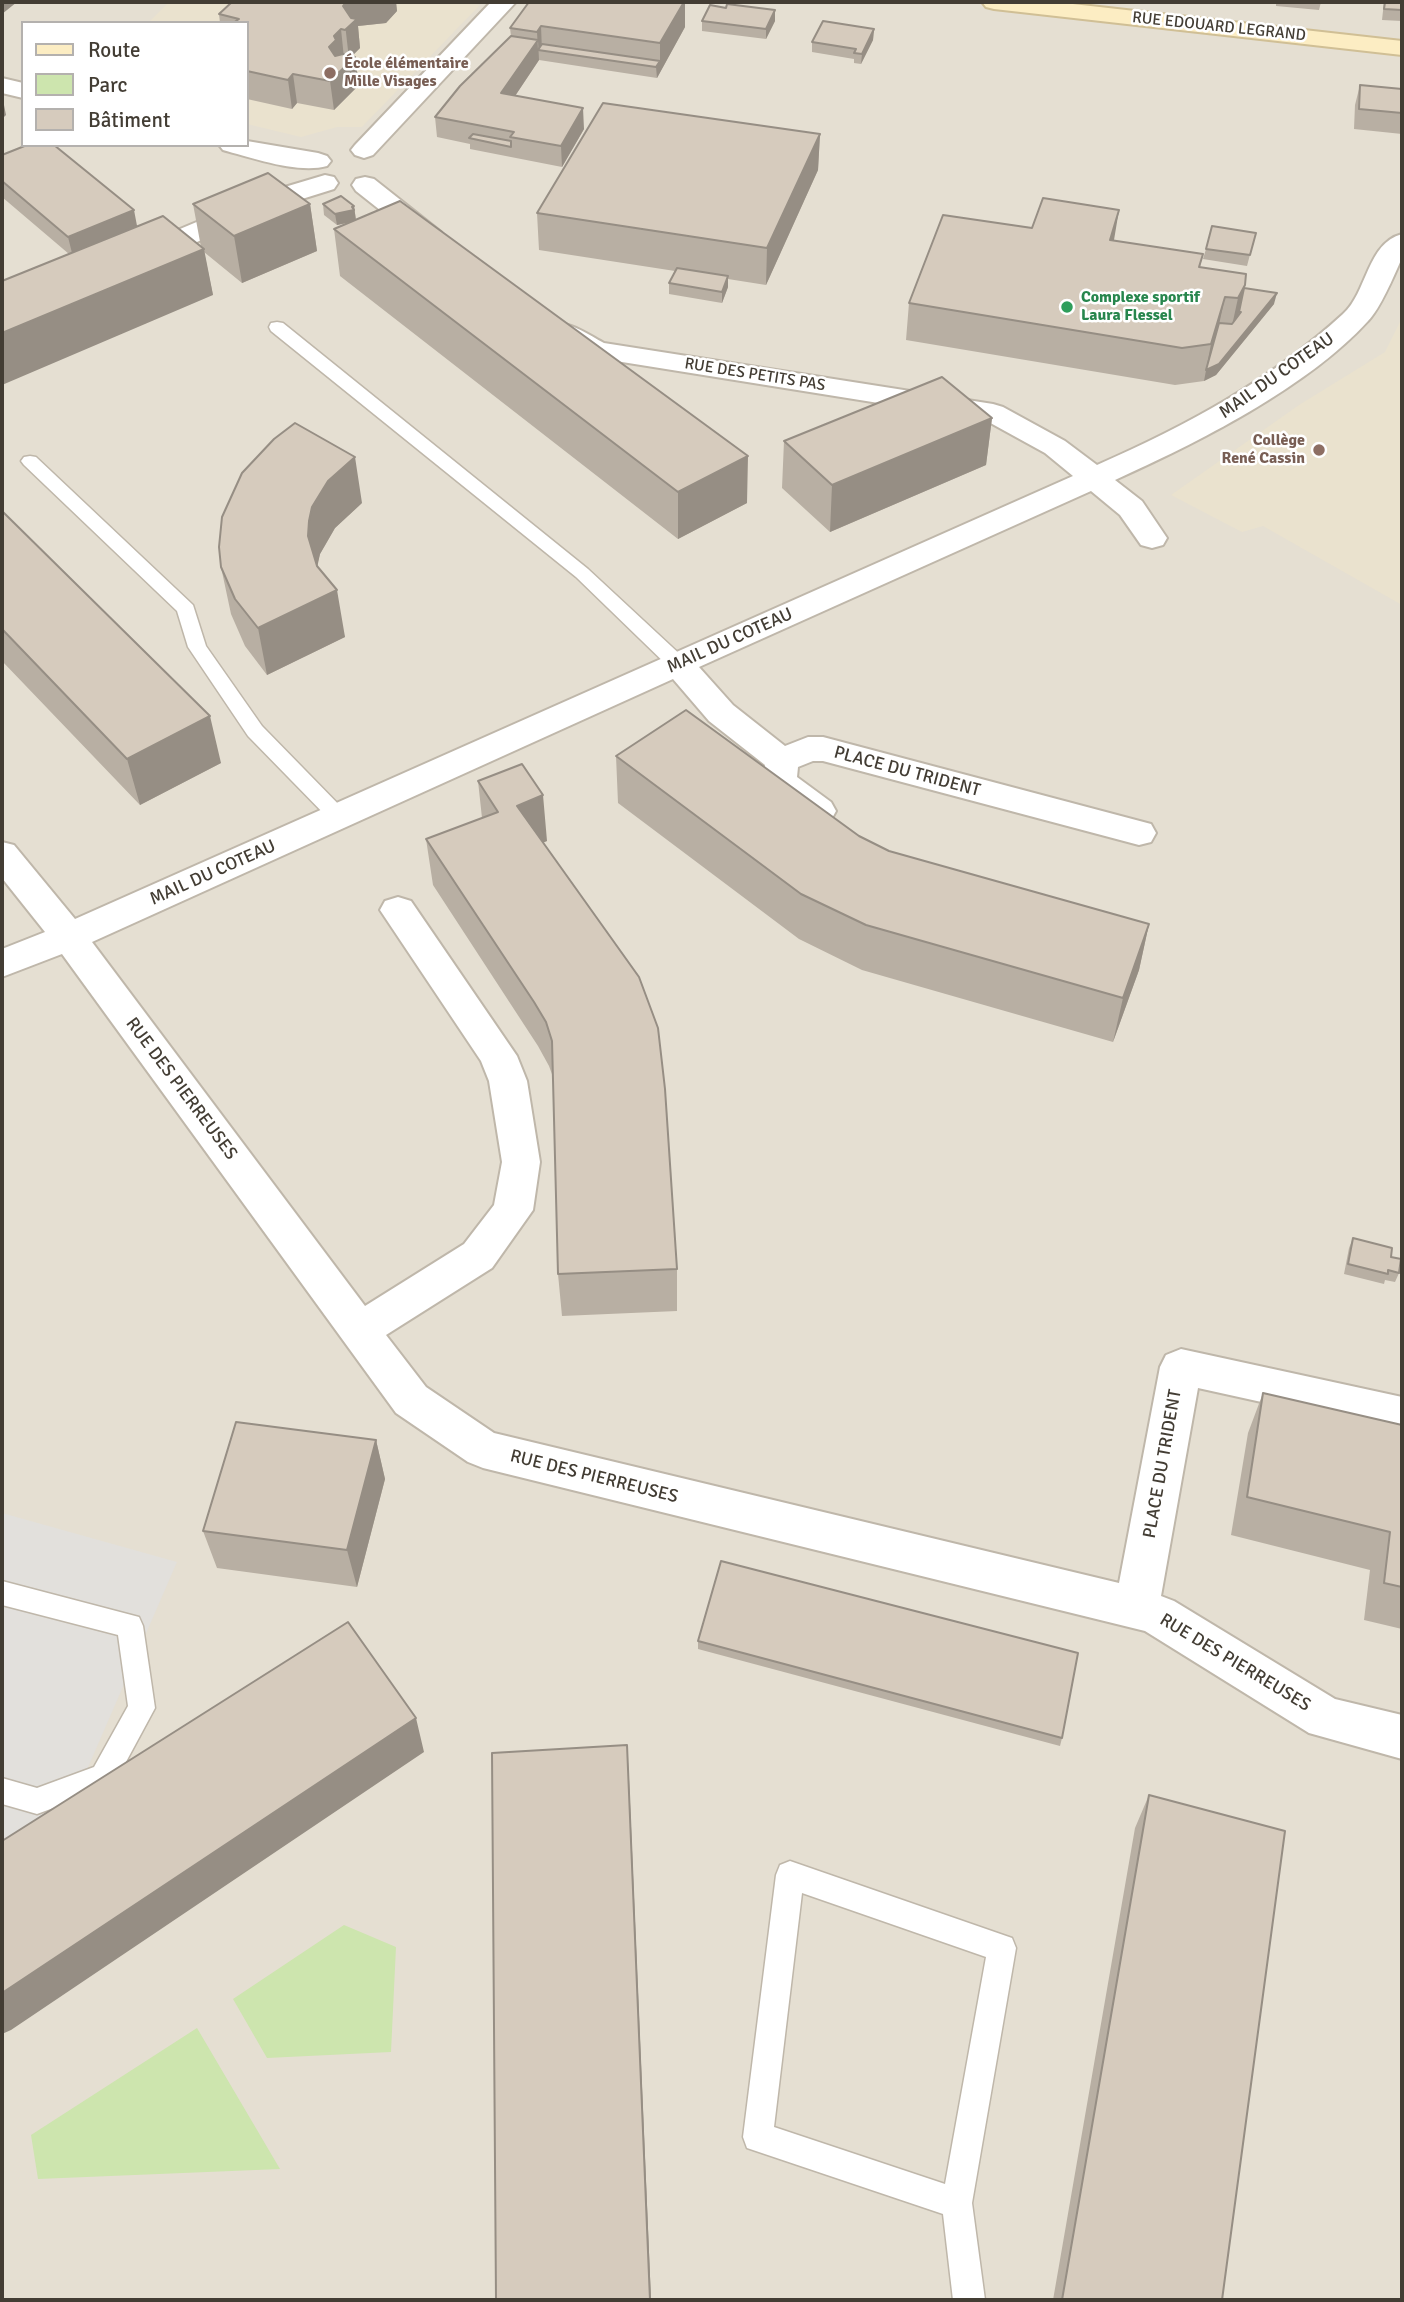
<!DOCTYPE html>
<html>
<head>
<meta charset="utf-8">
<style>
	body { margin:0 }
	#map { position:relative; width:1404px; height:2302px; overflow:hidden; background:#f1ede4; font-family:Signika,sans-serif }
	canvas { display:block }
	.frame { position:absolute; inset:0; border:4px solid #433d34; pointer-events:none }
	.legend { position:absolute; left:21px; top:21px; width:228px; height:126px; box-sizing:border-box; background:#fff; border:2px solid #b4b1ae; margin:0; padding:9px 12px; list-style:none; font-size:21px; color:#433d34 }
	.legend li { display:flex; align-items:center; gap:14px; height:35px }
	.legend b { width:35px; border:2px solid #b4b1ae }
</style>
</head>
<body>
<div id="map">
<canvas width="1404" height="2302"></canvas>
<div class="frame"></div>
<ul class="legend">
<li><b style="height:9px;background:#fcedc3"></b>Route</li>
<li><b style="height:19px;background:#cde5ae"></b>Parc</li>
<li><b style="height:19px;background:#d6cbbd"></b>Bâtiment</li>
</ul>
</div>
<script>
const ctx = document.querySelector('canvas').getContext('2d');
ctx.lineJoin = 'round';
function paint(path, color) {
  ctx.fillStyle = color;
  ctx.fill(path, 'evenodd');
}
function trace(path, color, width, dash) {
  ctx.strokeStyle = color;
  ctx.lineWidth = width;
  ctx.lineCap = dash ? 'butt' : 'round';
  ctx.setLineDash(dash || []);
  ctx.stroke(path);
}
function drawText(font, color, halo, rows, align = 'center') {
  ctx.font = font + ' Signika,sans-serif';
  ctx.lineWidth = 5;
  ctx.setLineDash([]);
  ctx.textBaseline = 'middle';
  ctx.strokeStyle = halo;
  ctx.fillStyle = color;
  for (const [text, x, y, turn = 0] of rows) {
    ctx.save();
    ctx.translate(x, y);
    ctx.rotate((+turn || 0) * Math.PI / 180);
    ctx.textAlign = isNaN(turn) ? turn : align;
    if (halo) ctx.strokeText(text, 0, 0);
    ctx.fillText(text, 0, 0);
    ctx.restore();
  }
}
const residential = new Path2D(`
	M2 2H1402V2300H2ZM23 23H247V145H23Z`);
const education = new Path2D(`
	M169 2H457L480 5 362 127H337L301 137 247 124V23H148Z
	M1402 318V605L1263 526 1242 532 1171 495 1299 405 1385 352Z`);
const green = new Path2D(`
	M344 1925 396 1947 391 2052 267 2058 233 1999Z
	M197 2028 280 2169 38 2179 31 2135Z`);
const parking = new Path2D(`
	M2 1513 177 1562 63 1825 2 1877Z`);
const lane = new Path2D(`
	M277 322 283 323 588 569 685 659 688 664 685 669H671L576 577 271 331 269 327 271 323Z
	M30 456 36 457 193 605 206 646 262 726 346 812 349 817 346 822 339 824 332 822 248 736 188 647 177 611 24 465 21 461 24 457Z
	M2 1581 139 1617 143 1626 155 1708 113 1786 37 1814 2 1804V1778L37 1788 94 1767 128 1706 118 1635 2 1605Z
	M790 1861 1012 1938 1016 1948 972 2203 985 2300H953L943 2214 747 2148 743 2137 776 1875 780 1865ZM802 1893 986 1957 945 2184 774 2127Z`);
const street = new Path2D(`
	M491 2H516L373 155 364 158 355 155 351 150 355 145Z
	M2 78 23 83V98L2 93Z
	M247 141 318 153 327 156 331 161 327 166C298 174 252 158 223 150L219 145H247Z
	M325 175 334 177 338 183 334 189 286 204 150 262 140 264 130 262 126 256 130 250 268 192Z
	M365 177 374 179 441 232 445 238 441 244 432 246 423 244 356 191 352 185 356 179Z
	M1402 234C1402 241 1404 254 1401 260 1394 276 1380 309 1368 321 1307 388 1197 443 1115 480L1142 501 1167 538 1163 545 1152 548 1141 545 1120 515 1091 491 699 667 733 705 785 746 808 737H823L1151 824 1156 833 1151 842 1139 845 823 761H813L798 767 797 777 831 802 836 811 831 820 819 823 807 820 768 789 763 781 765 765 709 721 673 679 92 942 365 1306 464 1244 494 1205 502 1162 489 1081 481 1061 380 910 385 901 398 897 411 901 517 1056 527 1081 540 1162 533 1210 492 1268 386 1335 426 1387 494 1433 1119 1583 1160 1367 1166 1355 1181 1349 1402 1397V1433L1198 1388 1161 1596 1174 1601 1335 1699 1402 1715V1759L1309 1733 1145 1631 483 1468 468 1462 396 1413 62 954 2 977V949L45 932 2 878V842L14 845 75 919 1073 476 1045 453 985 420 597 358 547 336 543 330 547 324C567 319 587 334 604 343L993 404 1003 407 1065 441 1097 465C1186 426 1271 380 1343 314 1367 293 1367 243 1402 234Z`);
const secondary = new Path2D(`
	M982 2H1055L1402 41V55L994 9 986 7Z`);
const wall = new Path2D(`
	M232 2H396L397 11 386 23 358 26 360 48 352 56 355 57 359 85 334 110 297 103 292 109 247 99V23H220L219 14Z
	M529 2 685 27 657 78 539 60 515 96 584 129 562 167 470 149V144L437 137 435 117 511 36 510 28Z
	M1276 2H1321L1319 10 1276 6Z
	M1384 2H1402V21L1382 20Z
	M702 21H775L766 39 702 31Z
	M874 29 873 40 861 64 854 63V59L812 52V42Z
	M1360 85 1402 89V134L1354 129 1355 105Z
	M820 134 818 170 766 285 728 279V287L722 303 669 294V283L675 271 539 250 537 213Z
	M2 155 137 226 201 247 193 204H310L317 251 242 283 204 252 213 295 69 254 2 197Z
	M323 204 354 206 356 220 747 503 678 539 340 276 334 229 352 222 337 225 324 215Z
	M1114 241 1203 254 1200 267 1244 288 1274 304 1216 375 1204 381 1175 385 906 340 909 303Z
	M1253 243 1247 266 1203 259 1206 249Z
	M992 418 986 465 830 532 782 488 784 441Z
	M362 503 335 528 320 554 317 565 345 637 267 675 245 646 231 614 221 567Z
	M2 511 221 763 140 805 2 661Z
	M616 756 859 836 889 851 1149 924 1139 970 1113 1042 862 970 799 939 618 803Z
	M478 781 547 841 543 842 677 1269V1311L562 1316 558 1274 553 1077 549 1066 538 1046 433 885 426 839 482 818Z
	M1353 1238 1391 1257 1399 1273 1395 1282 1385 1280 1384 1284 1344 1274 1349 1248Z
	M1263 1393 1402 1425V1629L1364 1620 1370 1570 1231 1535 1248 1433Z
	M376 1440 385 1479 357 1587 217 1568 203 1531Z
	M698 1641 1062 1738 1060 1746 698 1649Z
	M1149 1795 1222 2300H1053L1135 1828Z`);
const shadedWall = new Path2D(`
	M2 2H17L2 14Z
	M346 2H396L397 11 386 23 358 26 360 48 349 59 343 6Z
	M684 2H685V27L657 78 656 67 660 61V43Z
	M775 10V21L766 39V29Z
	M541 26 542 51 538 50 537 32Z
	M341 29 344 58 339 64 329 47 334 36Z
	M874 29 873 40 861 64 862 54Z
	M538 40 539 60 503 114 501 93Z
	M355 57 359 85 334 110 330 81Z
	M293 74 297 103 292 109 288 80Z
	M4 105 6 115 2 119V106Z
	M583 108 584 129 562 167 561 146Z
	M820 134 818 170 766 285 767 248Z
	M310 204 317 251 242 283 234 236Z
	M354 206 356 221 337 225 335 214Z
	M134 210 138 231 73 257 68 237Z
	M1119 210 1113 246 1110 240Z
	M204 249 213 295 2 385V333Z
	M728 276V287L722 303V292Z
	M1245 285 1237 322 1230 335 1238 298Z
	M1277 293 1274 304 1216 375 1204 381 1211 344 1225 297 1217 334Z
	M992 418 986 465 830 532 832 485Z
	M748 456 747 503 678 539V492Z
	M355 457 362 503 335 528 320 554 317 568 308 536 309 521 312 507 328 481Z
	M337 590 345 637 267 675 258 628Z
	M210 716 221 763 140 805 127 759Z
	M543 795 547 841 521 852 517 806Z
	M1149 924 1139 970 1113 1042 1123 998Z
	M376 1440 385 1479 357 1587 347 1550Z
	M416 1718 424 1752 11 2030 2 2034V1993Z
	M627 1745 629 1779 651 2300H650Z`);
const building = new Path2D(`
	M232 2H346L343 6 351 18 357 19 345 30 341 29 334 36 336 40 329 47 335 56 343 54 355 57 330 81 293 74 288 80 247 71V23H233L239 19 219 14Z
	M529 2H684L660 43 541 26 537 32 510 28Z
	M1385 2H1402V10L1384 9Z
	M727 4 775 10 766 29 702 21 710 5 726 8Z
	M823 21 874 29 862 54 854 53 856 49 812 42Z
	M511 36 538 40 501 93 583 108 561 146 510 137 514 132 435 117 460 86Z
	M542 44 660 61 656 67 538 50Z
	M1360 85 1402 89V113L1359 109Z
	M603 103 820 134 767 248 537 213Z
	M473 134 511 141V147L469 138Z
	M27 145H54L134 210 68 237 2 181V155Z
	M268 173 310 204 234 236 193 204Z
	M341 196 354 206 352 207 354 210 335 214 323 204Z
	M1043 198 1119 210 1110 240 1203 254 1199 267 1246 274 1245 285 1238 298 1225 297 1211 344 1182 348 909 303 943 215 1032 228Z
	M400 201 748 456 678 492 334 229Z
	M163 216 204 249 2 333V281Z
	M1212 226 1256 233 1250 255 1206 249Z
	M677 268 728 276 722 292 669 283Z
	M1244 288 1277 293 1219 364 1206 370 1219 323 1232 324 1241 312H1239Z
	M942 377 992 418 832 485 784 441Z
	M295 423 355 457 328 481 312 507 309 521 308 536 317 566 337 590 258 628 235 599 221 567 219 547 222 517 242 473 274 439Z
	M2 511 210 716 127 759 2 629Z
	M686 710 859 836 889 851 1149 924 1123 998 866 925 801 894 616 756Z
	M522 764 543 795 517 806 639 977 658 1028 665 1089 677 1269 558 1274 552 1041 546 1022 534 1002 426 839 498 812 478 781Z
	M1353 1238 1392 1248 1391 1257 1401 1259 1399 1273 1388 1270V1274L1348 1264Z
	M1263 1393 1402 1425V1587L1384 1583 1390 1532 1247 1497Z
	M236 1422 376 1440 347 1550 203 1531Z
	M721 1561 1078 1653 1062 1738 698 1641Z
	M348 1622 416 1718 2 1993V1841Z
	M627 1745 650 2300H496L492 1753Z
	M1149 1795 1285 1831 1222 2300H1062Z`);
const markers = [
	[330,73,7,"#8d6e63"],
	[1067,307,7,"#2e9e5b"],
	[1319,450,7,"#8d6e63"]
];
const farStreetnames = [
	["RUE EDOUARD LEGRAND",1219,27,6],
	["RUE DES PETITS PAS",755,375,9]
];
const farEducationnames = [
	["École élémentaire",344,64],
	["Mille Visages",344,82],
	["Collège",1305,441,"right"],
	["René Cassin",1305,459,"right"]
];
const farLeisurenames = [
	["Complexe sportif",1081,298],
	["Laura Flessel",1081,316]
];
const streetNames = [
	["MAIL DU COTEAU",1277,376,-35],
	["MAIL DU COTEAU",730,641,-24],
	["PLACE DU TRIDENT",907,772,15],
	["MAIL DU COTEAU",213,873,-24],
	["RUE DES PIERREUSES",181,1089,53],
	["PLACE DU TRIDENT",1163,1464,-80],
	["RUE DES PIERREUSES",594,1477,14],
	["RUE DES PIERREUSES",1235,1663,31]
];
paint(residential, '#e5dfd2');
paint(education, '#eae2ce');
paint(green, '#cde5ae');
paint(parking, '#e2e0dc');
trace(lane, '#bfb7aa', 3);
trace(street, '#bfb7aa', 4);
trace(secondary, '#d0bf95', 4);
paint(lane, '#fff');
paint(street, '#fff');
paint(secondary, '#fcedc3');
paint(wall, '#b8afa3');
paint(shadedWall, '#968e84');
paint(building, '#d6cbbd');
trace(building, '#968e84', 2);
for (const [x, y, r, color] of markers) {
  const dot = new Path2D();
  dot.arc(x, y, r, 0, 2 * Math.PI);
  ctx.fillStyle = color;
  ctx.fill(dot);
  trace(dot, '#fff', 2.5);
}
drawText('16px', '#433d34', '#fff', farStreetnames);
drawText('bold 16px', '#785e54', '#fff', farEducationnames, 'left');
drawText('bold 16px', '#27864d', '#fff', farLeisurenames, 'left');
drawText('18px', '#433d34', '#fff', streetNames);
</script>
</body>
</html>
